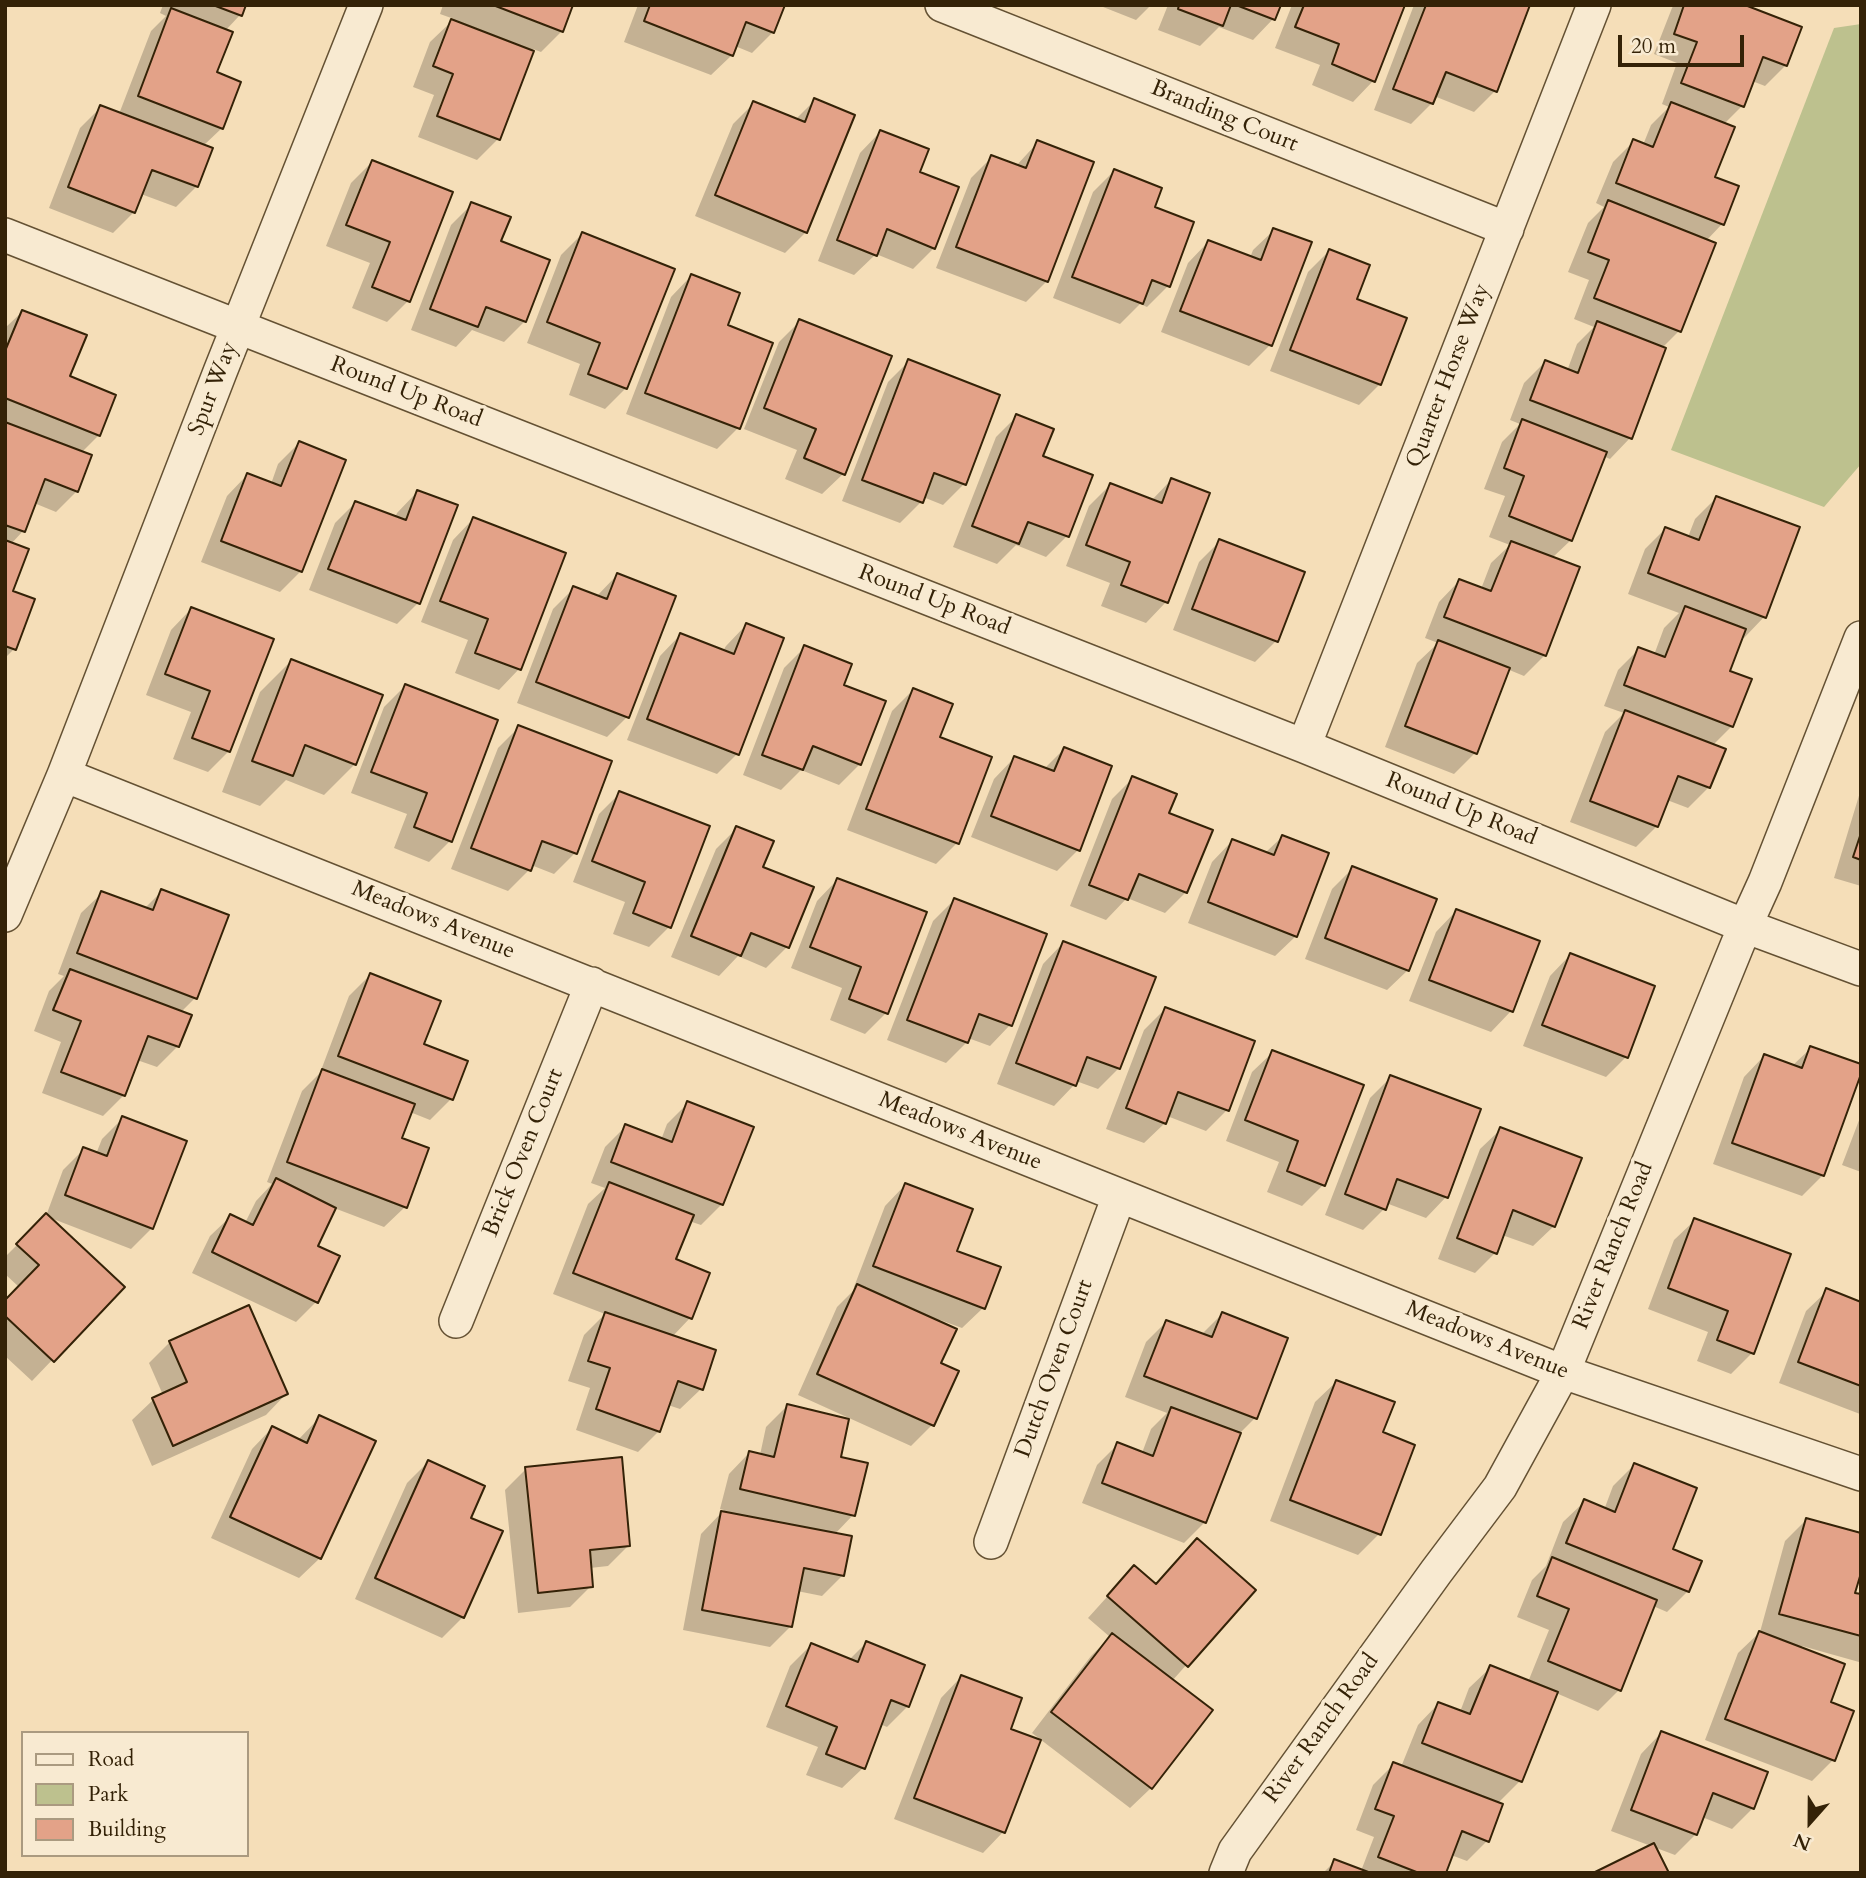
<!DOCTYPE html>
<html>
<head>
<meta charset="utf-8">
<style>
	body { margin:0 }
	#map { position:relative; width:1866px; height:1878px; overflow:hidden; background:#f5deb8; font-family:Cardo,serif }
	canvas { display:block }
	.frame { position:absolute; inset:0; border:7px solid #342207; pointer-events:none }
	.legend { position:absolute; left:21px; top:1731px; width:228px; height:126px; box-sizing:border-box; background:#f8ead1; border:2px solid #aa9a80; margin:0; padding:9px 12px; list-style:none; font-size:21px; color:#342207 }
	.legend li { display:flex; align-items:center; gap:14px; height:35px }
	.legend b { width:35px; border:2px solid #aa9a80 }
	.north { position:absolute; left:1775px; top:1787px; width:70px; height:70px; -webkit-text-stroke:5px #f8ead1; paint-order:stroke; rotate:201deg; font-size:19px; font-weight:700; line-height:28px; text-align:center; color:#342207 }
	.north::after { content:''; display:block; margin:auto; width:24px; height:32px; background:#342207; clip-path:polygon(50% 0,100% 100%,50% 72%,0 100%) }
	.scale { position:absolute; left:1618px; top:35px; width:126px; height:32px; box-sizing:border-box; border:4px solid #342207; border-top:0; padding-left:9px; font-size:21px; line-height:24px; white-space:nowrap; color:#342207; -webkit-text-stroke:5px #f8ead1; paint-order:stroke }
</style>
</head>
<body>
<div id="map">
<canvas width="1866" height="1878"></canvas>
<div class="frame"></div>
<ul class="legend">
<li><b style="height:9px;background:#f8ead1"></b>Road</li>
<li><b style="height:19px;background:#bdc18e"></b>Park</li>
<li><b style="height:19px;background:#e3a288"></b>Building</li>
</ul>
<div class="north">N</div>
<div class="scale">20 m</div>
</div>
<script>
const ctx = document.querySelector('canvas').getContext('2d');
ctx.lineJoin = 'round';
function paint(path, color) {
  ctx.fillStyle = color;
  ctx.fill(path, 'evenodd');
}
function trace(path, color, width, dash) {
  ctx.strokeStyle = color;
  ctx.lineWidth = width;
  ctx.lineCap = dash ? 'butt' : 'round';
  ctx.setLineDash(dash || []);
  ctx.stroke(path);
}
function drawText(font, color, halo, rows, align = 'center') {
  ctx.font = font + ' Cardo,serif';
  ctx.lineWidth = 7;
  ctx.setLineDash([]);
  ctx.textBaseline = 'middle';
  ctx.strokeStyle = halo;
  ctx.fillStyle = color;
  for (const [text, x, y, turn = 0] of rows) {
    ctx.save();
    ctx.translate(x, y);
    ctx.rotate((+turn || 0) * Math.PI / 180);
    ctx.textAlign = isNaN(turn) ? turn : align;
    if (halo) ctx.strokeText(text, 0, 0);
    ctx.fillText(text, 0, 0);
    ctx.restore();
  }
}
const green = new Path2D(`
	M1861 24V464L1824 507 1671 450 1834 28Z`);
const shadow = new Path2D(`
	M163 5H244L240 15 225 31 215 73 222 128 203 146 197 186 176 207 141 194 134 212 113 233 49 208 80 128 101 107 119 114 151 31 166 16 160 13Z
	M443 5H572L562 31 541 52 533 49 498 139 477 160 418 137 434 95 413 87 430 42 454 19 440 14Z
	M638 5H783L773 32 752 53 735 46 732 55 711 75 624 42Z
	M1098 5H1151L1136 20Z
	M1168 5H1279L1273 19 1253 40 1219 27 1200 46 1158 30Z
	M1292 5H1403L1373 81 1353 102 1312 85 1320 65 1275 48Z
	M1414 5H1529L1495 91 1474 112 1434 96 1432 103 1411 124 1374 110Z
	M1674 5H1740L1786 65 1765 86 1752 81 1742 106 1724 124 1713 178 1737 187 1722 224 1706 241 1679 331 1662 348 1630 438 1610 459 1603 456 1571 540 1552 558 1545 655 1524 676 1507 669 1475 753 1454 774 1385 747 1417 663 1438 643 1425 638 1439 602 1459 581 1481 589 1491 563 1510 545 1489 537 1505 496 1484 489 1502 442 1520 424 1510 420 1524 383 1545 362 1567 371 1577 344 1594 327 1574 319 1589 280 1568 272 1588 223 1604 207 1596 203 1613 162 1634 141 1643 145 1651 125 1669 107 1662 104 1677 63 1654 54 1672 8Z
	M815 100 806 232 785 253 695 216 733 124 754 103 795 120Z
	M880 132 918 172 934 248 913 269 876 254 854 275 818 261 860 153Z
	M1038 142 1047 281 1026 302 936 268 971 178 992 157 1016 166Z
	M372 162 451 193 408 301 387 322 352 308 370 263 326 246 351 183Z
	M1114 171 1153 208 1168 286 1147 307 1140 304 1120 324 1053 298 1093 192Z
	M472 204 499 242 525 321 504 342 472 330 456 347 411 330 451 225Z
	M1274 230 1309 243 1270 345 1249 366 1161 332 1188 263 1208 242 1250 258 1253 250Z
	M582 234 626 388 605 409 569 395 580 364 527 343 561 255Z
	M1329 251 1354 300 1380 384 1359 405 1270 371 1308 272Z
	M691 276 725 326 738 428 717 449 626 414 671 297Z
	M22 312 68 377 99 435 81 453 77 491 56 512 34 503 23 531 11 544V592L14 649 5 658V328Z
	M800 321 843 474 822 494 785 479 797 450 744 429 779 342Z
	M909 361 964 484 943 505 923 497 921 502 900 523 842 501 888 382Z
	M1017 416 1041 457 1067 536 1046 557 1016 545 997 564 953 547 996 437Z
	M299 443 301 571 280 592 201 562 227 496 247 475 271 484 278 464Z
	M1171 480 1166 602 1146 623 1101 606 1110 583 1066 566 1089 506 1110 485 1151 501Z
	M417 492 455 506 418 603 397 624 309 590 335 523 355 503 395 518 397 513Z
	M1716 498 1764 617 1744 638 1741 637 1728 672 1732 726 1712 746 1709 787 1688 808 1667 800 1657 826 1636 847 1570 822 1605 732 1624 713 1604 706 1618 670 1639 649 1654 655 1664 628 1679 613 1628 594 1645 549 1665 529 1688 537 1695 519Z
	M473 519 519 669 499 690 455 673 468 640 421 622 453 540Z
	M1220 541 1303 573 1276 641 1255 662 1173 630 1199 562Z
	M617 575 627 717 607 737 517 703 553 609 574 588 596 597Z
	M191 609 229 751 208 772 173 759 191 712 146 695 171 630Z
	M746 625 737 754 717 774 627 740 660 656 680 635 723 651 726 646Z
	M805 647 841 686 860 764 839 785 801 770 781 790 743 775 784 668Z
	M291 661 355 764 324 795 286 780 260 806 222 792 260 692Z
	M405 686 450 841 429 862 394 848 407 814 351 793 384 707Z
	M913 690 938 738 957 843 936 864 847 830 892 711Z
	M519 727 575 853 554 874 531 865 529 870 508 891 451 869 498 748Z
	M1064 749 1078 850 1057 871 971 837 994 779 1014 758 1044 769Z
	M1133 778 1186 892 1165 913 1127 898 1106 920 1070 906 1112 799Z
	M1861 789V886L1834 878Z
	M620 793 669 927 649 947 613 934 625 902 573 882 599 814Z
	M737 828 761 868 787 947 766 968 738 956 719 976 671 957 716 849Z
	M1282 837 1296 936 1275 956 1188 923 1212 862 1232 841 1265 853Z
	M1353 868 1408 970 1387 990 1305 959 1332 889Z
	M837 880 886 1013 865 1034 830 1020 842 988 791 968 817 901Z
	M162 891 195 998 180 1013 178 1046 157 1067 137 1060 123 1096 103 1116 42 1093 61 1042 34 1031 49 991 64 976 58 974 81 913 102 893 144 909Z
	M954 900 1010 1025 990 1046 968 1038 967 1042 946 1063 887 1040 933 921Z
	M1456 911 1511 1011 1491 1032 1409 1001 1436 932Z
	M1063 943 1119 1068 1098 1089 1076 1081 1074 1085 1054 1106 997 1084 1043 964Z
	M1570 955 1626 1057 1606 1077 1523 1046 1550 976Z
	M370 975 422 1045 451 1099 430 1120 410 1112 400 1139 405 1207 384 1227 334 1208 315 1246 316 1302 296 1322 192 1273 210 1236 231 1216 245 1223 256 1201 272 1184 267 1182 302 1091 320 1073 349 996Z
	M1165 1009 1227 1110 1206 1131 1167 1116 1165 1123 1144 1143 1106 1129 1144 1030Z
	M1811 1048 1823 1175 1802 1196 1713 1164 1744 1077 1764 1056 1792 1066Z
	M1273 1052 1323 1185 1302 1206 1267 1192 1279 1162 1226 1141 1252 1072Z
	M1391 1077 1446 1197 1426 1218 1386 1203 1384 1209 1363 1230 1325 1215 1370 1098Z
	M688 1103 722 1204 701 1225 689 1221 674 1260 708 1274 690 1318 672 1337 701 1389 680 1409 668 1405 659 1431 638 1452 576 1430 590 1388 568 1381 584 1335 605 1314 553 1294 588 1204 605 1188 591 1183 605 1147 626 1126 661 1140 667 1124Z
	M1861 1115V1172L1842 1165Z
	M123 1118 152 1228 131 1249 48 1217 122 1287 32 1381 5 1356V1302L19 1287 5 1274V1257L46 1216 63 1170 84 1149 96 1154 102 1139Z
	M1501 1129 1554 1226 1533 1246 1502 1235 1495 1253 1475 1273 1438 1259 1480 1149Z
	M905 1185 983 1308 962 1328 940 1320 939 1363 956 1372 932 1425 911 1446 798 1395 837 1307 856 1288 854 1287 885 1206Z
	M1695 1220 1752 1353 1731 1374 1697 1361 1708 1332 1648 1309 1674 1240Z
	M1827 1291 1861 1304 1860 1414 1779 1383 1806 1311Z
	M1222 1314 1255 1418 1238 1435 1205 1522 1184 1543 1082 1503 1097 1465 1118 1444 1142 1453 1151 1429 1167 1413 1125 1397 1146 1342 1166 1322 1201 1335Z
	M170 1342 286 1394 266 1415 152 1466 132 1420 153 1400 163 1395 149 1363Z
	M1336 1382 1381 1433 1379 1534 1358 1555 1270 1521 1315 1402Z
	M787 1406 839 1458 853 1515 834 1535 843 1575 822 1596 797 1591 791 1626 770 1647 683 1630 701 1534 724 1510 720 1509 729 1474 749 1453 760 1455 766 1427Z
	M320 1417V1558L299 1578 211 1538 252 1449 272 1428 298 1440Z
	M428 1462 469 1519 463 1617 442 1638 355 1599 407 1483Z
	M1634 1465 1688 1591 1667 1612 1653 1606 1619 1690 1598 1711 1556 1693 1520 1781 1497 1804 1487 1841 1467 1861 1451 1855 1444 1873H1323L1335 1861 1361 1871 1374 1837 1356 1830 1373 1785 1394 1764 1401 1767 1418 1725 1438 1704 1460 1712 1469 1688 1490 1668 1528 1682 1549 1630 1517 1617 1532 1580 1546 1566 1563 1522 1584 1502 1604 1510 1613 1486Z
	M526 1469 629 1545 608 1566 590 1568 591 1586 570 1607 518 1613 505 1490Z
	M1806 1520 1853 1594 1861 1596V1660L1859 1662 1802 1646 1801 1649 1829 1703 1833 1760 1812 1781 1705 1740 1738 1653 1760 1632 1785 1541Z
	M1197 1540 1253 1590 1172 1681 1151 1788 1130 1808 1032 1733 1091 1656 1110 1637 1088 1618 1134 1567 1154 1585Z
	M866 1643 908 1706 887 1727 880 1724 863 1768 842 1788 806 1775 818 1747 766 1727 790 1666 811 1645 849 1660Z
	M961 1677 1008 1730 1003 1832 983 1853 894 1819 941 1698Z
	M1661 1733 1753 1808 1732 1829 1702 1817 1696 1834 1675 1855 1611 1831 1641 1754Z`);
const building = new Path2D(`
	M213 5H246L242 16Z
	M493 5H573L563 32Z
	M650 5H785L774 33 746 22 733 56 644 21Z
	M1179 5H1231L1223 26 1178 9Z
	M1236 5H1281L1275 20Z
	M1304 5H1405L1375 82 1332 64 1339 44 1295 27Z
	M1426 5H1530L1497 92 1446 72 1433 104 1393 89Z
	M1684 5H1745L1802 27 1787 66 1763 57 1744 107 1681 83 1697 42 1674 34Z
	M171 8 233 32 217 72 241 82 223 129 138 96Z
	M451 19 534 51 500 140 437 116 453 74 433 66Z
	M814 98 855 115 807 233 715 195 753 101 805 122Z
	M1671 102 1735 127 1715 177 1739 186 1724 225 1616 183 1633 139 1653 147Z
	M100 105 213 148 198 187 152 170 135 213 68 187Z
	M880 130 929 149 920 172 959 187 935 249 887 229 877 256 837 240Z
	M1037 140 1094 162 1048 282 956 247 991 155 1026 168Z
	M372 160 453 192 410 302 372 287 390 242 346 225Z
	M1114 169 1162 188 1155 207 1194 222 1170 287 1152 280 1143 304 1072 277Z
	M1608 200 1716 243 1681 332 1594 298 1609 260 1588 252Z
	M471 202 511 217 501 241 550 260 526 322 486 307 478 327 430 309Z
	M1273 228 1312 242 1272 346 1180 311 1208 240 1261 260Z
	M582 232 675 269 627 389 588 374 600 343 547 322Z
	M1329 249 1370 265 1357 299 1407 318 1381 385 1290 350Z
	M691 274 740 293 728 325 773 343 740 429 645 393Z
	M22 310 87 335 70 376 116 395 100 436 5 398V351Z
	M799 319 892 356 845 475 804 458 816 429 764 408Z
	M1597 321 1666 348 1632 439 1530 400 1545 360 1578 373Z
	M908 359 1000 395 966 485 934 473 923 503 862 480Z
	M1016 414 1054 429 1043 456 1093 475 1069 537 1028 522 1019 544 972 526Z
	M1522 419 1607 452 1572 541 1509 516 1524 476 1504 468Z
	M5 422 92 455 78 492 45 479 25 532 5 525Z
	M299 441 346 460 302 572 221 541 247 473 281 486Z
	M1171 478 1210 493 1168 603 1121 585 1130 562 1086 545 1110 483 1162 503Z
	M417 490 458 505 420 604 328 569 355 501 406 520Z
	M1716 496 1800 527 1766 618 1648 573 1665 527 1699 540Z
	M473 517 566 553 521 670 475 653 488 619 440 601Z
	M1219 539 1305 572 1278 642 1192 609Z
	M5 540 29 549 13 591 35 599 16 650 5 646Z
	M1511 541 1580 567 1546 656 1444 617 1459 579 1491 591Z
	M617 573 676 596 629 718 536 682 573 586 607 599Z
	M1685 606 1746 629 1730 671 1752 679 1733 727 1624 685 1638 647 1665 657Z
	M191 607 274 639 230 752 192 738 210 691 165 674Z
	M746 623 784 638 739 755 647 719 680 633 734 654Z
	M1438 640 1510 668 1477 754 1405 726Z
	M804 645 852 664 844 685 886 701 861 765 813 746 803 770 762 755Z
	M291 659 383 695 356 765 305 745 293 776 252 761Z
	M405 684 498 720 452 842 414 827 427 793 371 772Z
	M913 688 953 704 940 737 992 757 959 844 866 809Z
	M1625 710 1726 749 1710 788 1678 776 1658 827 1590 801Z
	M518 725 612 761 577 854 542 841 531 871 471 848Z
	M1064 747 1112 766 1080 851 991 816 1014 756 1054 771Z
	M1132 776 1177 794 1169 813 1213 830 1187 893 1139 874 1128 900 1089 885Z
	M619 791 710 826 671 928 633 913 645 882 592 861Z
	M736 826 774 841 763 867 814 887 789 948 751 933 741 956 691 936Z
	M1861 833V860L1853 857Z
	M1282 835 1329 853 1297 937 1208 902 1232 839 1274 855Z
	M1352 866 1437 899 1409 971 1325 938Z
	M837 878 927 912 888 1014 849 999 861 967 810 947Z
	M161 889 229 915 197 999 77 953 101 891 153 910Z
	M954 898 1047 934 1012 1026 979 1014 968 1043 907 1020Z
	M1456 909 1540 941 1513 1012 1429 980Z
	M1063 941 1156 977 1120 1069 1087 1057 1076 1086 1016 1063Z
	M1570 953 1655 986 1628 1058 1542 1025Z
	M70 969 192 1015 179 1047 148 1036 125 1096 61 1072 81 1021 53 1010Z
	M370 973 441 1001 424 1044 468 1061 453 1100 338 1056Z
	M1165 1007 1255 1041 1229 1111 1178 1092 1166 1124 1126 1108Z
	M1810 1046 1861 1064V1074L1824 1176 1732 1143 1764 1054 1802 1068Z
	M1272 1050 1364 1085 1325 1186 1287 1171 1298 1141 1245 1120Z
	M322 1069 415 1104 402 1138 429 1148 407 1208 287 1162Z
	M1390 1075 1481 1109 1448 1198 1397 1179 1386 1210 1345 1194Z
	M687 1101 754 1127 723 1205 611 1162 625 1124 672 1142Z
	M122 1116 187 1141 153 1229 65 1195 83 1147 107 1156Z
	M1500 1127 1582 1158 1555 1227 1513 1210 1497 1254 1457 1238Z
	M276 1178 336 1208 318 1246 340 1256 318 1303 212 1252 230 1214 253 1225Z
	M609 1182 694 1215 676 1259 710 1273 692 1319 573 1273Z
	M905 1183 973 1209 957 1251 1001 1267 985 1309 873 1266Z
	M46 1213 125 1287 54 1362 5 1316V1300L39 1265 16 1244Z
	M1694 1218 1791 1254 1754 1354 1717 1340 1728 1311 1668 1288Z
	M857 1284 957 1329 941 1363 959 1371 934 1426 817 1374Z
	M1826 1288 1861 1302V1386L1798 1362Z
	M249 1305 288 1394 173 1446 152 1398 187 1382 169 1341Z
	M605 1312 716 1350 703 1390 678 1381 660 1432 596 1409 610 1368 588 1361Z
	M1222 1312 1288 1338 1257 1419 1144 1376 1166 1320 1212 1337Z
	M1336 1380 1395 1402 1383 1432 1415 1445 1381 1535 1290 1500Z
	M787 1404 849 1419 841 1457 868 1463 855 1516 740 1489 749 1451 774 1457Z
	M1171 1407 1241 1433 1206 1523 1102 1483 1117 1442 1153 1456Z
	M319 1415 376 1441 321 1559 230 1517 272 1426 307 1443Z
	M622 1457 630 1546 590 1550 593 1587 538 1593 525 1467Z
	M428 1460 485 1486 471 1518 503 1531 464 1618 375 1578Z
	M1634 1463 1697 1488 1673 1549 1702 1561 1689 1592 1566 1543 1584 1499 1615 1512Z
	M721 1511 852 1536 844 1576 804 1568 792 1627 702 1610Z
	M1806 1518 1861 1533V1573L1855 1593 1861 1594V1636L1779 1614Z
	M1197 1538 1256 1590 1188 1667 1107 1596 1134 1565 1156 1584Z
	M1552 1557 1657 1600 1621 1691 1548 1661 1569 1609 1537 1596Z
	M1759 1631 1845 1664 1831 1702 1854 1711 1835 1761 1725 1719Z
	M1112 1633 1213 1710 1152 1789 1051 1712Z
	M866 1641 925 1665 909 1707 891 1700 865 1769 826 1754 837 1727 786 1706 811 1643 858 1662Z
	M1490 1665 1558 1692 1522 1782 1422 1743 1438 1702 1470 1714Z
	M961 1675 1022 1698 1011 1729 1041 1740 1005 1833 914 1798Z
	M1661 1731 1768 1772 1754 1809 1713 1793 1697 1835 1631 1810Z
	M1393 1762 1503 1804 1489 1842 1462 1831 1446 1873H1419L1378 1857 1394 1816 1375 1809Z
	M1654 1843 1669 1873H1593Z
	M1334 1859 1371 1873H1329Z`);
const street = new Path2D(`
	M942 5 1507 229
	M5 235 1304 746 1745 926 1861 969
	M1304 746 1594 5
	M64 775 1563 1372 1861 1474
	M5 915 64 775 220 372 366 5
	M456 1321 592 984
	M991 1542 1119 1196
	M1226 1873 1235 1851 1436 1572 1500 1487 1563 1372 1745 926 1765 882 1861 638`);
const streetNames = [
	["Branding Court",1224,117,22],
	["Quarter Horse Way",1449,376,-69],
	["Spur Way",214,389,-69],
	["Round Up Road",406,393,21],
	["Round Up Road",934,601,21],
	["Round Up Road",1461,810,22],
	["Meadows Avenue",433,921,22],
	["Meadows Avenue",960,1132,22],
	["Brick Oven Court",524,1153,-68],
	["River Ranch Road",1614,1246,-68],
	["Meadows Avenue",1487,1341,22],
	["Dutch Oven Court",1055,1369,-70],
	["River Ranch Road",1322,1729,-54]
];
paint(green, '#bdc18e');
paint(shadow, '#0003');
paint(building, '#e3a288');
trace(building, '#342207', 2);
trace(street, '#645133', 36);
trace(street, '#f8ead1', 33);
drawText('23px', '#342207', '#f8ead1', streetNames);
</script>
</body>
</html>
